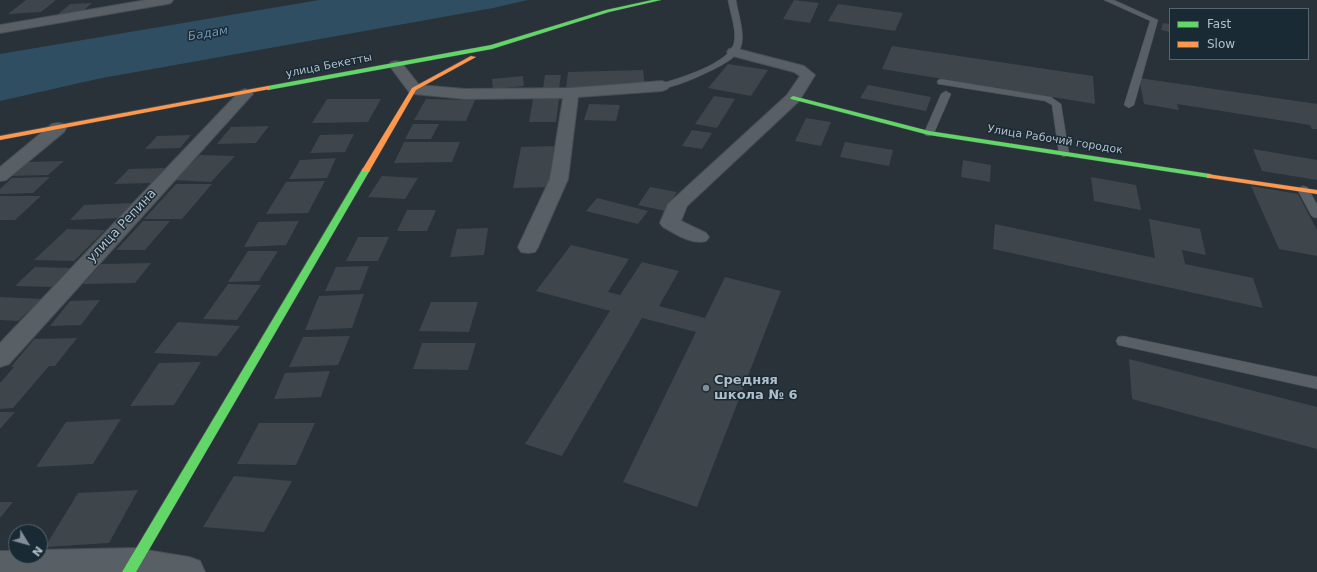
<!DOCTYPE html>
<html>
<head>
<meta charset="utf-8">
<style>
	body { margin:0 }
	#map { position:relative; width:1317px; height:572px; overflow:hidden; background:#283238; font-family:"DejaVu Sans",sans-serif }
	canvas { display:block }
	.legend { position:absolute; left:1169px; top:8px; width:140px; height:52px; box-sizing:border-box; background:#1a2a34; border:1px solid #566670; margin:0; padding:5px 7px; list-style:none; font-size:12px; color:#b1bfca }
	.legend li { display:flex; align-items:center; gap:8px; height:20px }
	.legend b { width:20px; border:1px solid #566670 }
	.north { position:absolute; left:8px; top:524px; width:40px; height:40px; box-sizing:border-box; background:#1a2a34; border:1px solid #566670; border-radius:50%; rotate:127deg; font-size:11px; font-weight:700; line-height:16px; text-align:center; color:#b1bfca }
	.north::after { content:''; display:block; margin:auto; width:14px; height:18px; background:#818e97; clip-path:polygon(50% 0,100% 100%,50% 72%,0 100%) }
</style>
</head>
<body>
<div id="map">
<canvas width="1317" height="572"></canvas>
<ul class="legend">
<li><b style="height:5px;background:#63d668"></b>Fast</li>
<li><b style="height:5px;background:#ff974d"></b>Slow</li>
</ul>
<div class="north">N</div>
</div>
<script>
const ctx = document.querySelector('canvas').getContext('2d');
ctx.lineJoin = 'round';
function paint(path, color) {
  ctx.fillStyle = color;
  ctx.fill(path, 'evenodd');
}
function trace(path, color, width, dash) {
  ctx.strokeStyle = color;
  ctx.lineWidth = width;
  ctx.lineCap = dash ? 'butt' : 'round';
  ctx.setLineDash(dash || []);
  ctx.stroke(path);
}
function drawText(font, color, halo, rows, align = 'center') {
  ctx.font = font + ' "DejaVu Sans",sans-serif';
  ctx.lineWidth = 3;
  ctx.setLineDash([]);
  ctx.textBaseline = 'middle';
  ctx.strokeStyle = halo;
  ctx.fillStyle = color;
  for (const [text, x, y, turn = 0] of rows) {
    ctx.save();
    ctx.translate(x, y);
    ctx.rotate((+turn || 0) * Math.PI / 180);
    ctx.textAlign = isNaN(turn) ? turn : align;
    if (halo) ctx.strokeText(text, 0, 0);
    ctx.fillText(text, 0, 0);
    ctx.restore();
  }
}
const water = new Path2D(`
	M319 0H528L493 8 97 79 0 101V54Z`);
const building = new Path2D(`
	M26 0H56L41 12 8 14Z
	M794 0 819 3 810 23 783 19Z
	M92 3 77 16 55 17 70 4Z
	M838 4 903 13 895 31 828 21Z
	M1163 23 1170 24V32L1161 30Z
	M892 46 1093 76 1095 104 882 69Z
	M728 64 768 70 751 96 708 88Z
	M643 70 645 86 566 88 568 72Z
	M545 75H561L559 88H543Z
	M523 76 524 86 493 89 492 79Z
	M1139 78 1317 104V129H1312L1310 125 1177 104 1179 110 1144 104Z
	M868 85 931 97 926 111 860 98Z
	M714 96 735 99 717 128 695 124Z
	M327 99H381L368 122 312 123Z
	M426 99 475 100 466 121 414 120Z
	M533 99H559L556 122H529Z
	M589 104 620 105 616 121 584 120Z
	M806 118 831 122 821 146 795 141Z
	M413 124H439L431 139H405Z
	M269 126 256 143 217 144 231 127Z
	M692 130 712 133 702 149 682 146Z
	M354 134 345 152 310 153 320 135Z
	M191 135 180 148 145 149 157 136Z
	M404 142H460L452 162 394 163Z
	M845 142 893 150 889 166 840 157Z
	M554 146 549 187 513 188 521 147Z
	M1253 149 1317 160V180L1262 171Z
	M200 155 235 156 211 182 173 180Z
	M336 158 327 178 289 179 300 160Z
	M963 160 991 165 990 182 961 177Z
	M64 161 48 175 10 176 27 162Z
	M165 168 152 183 114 184 129 169Z
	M382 176 418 178 405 199 368 197Z
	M50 177 33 193 0 194V189L12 178Z
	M1091 177 1136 185 1141 210 1094 201Z
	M325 181 308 213 266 214 286 182Z
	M176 184H212L182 219H144Z
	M1251 186 1298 194 1317 230V256L1279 249Z
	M650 187 677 192 665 211 638 205Z
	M0 196H41L15 220H0Z
	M597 198 648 211 638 224 586 211Z
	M134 203 122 218 70 220 84 205Z
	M407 210H436L427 231H397Z
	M1149 219 1200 229 1206 255 1182 250 1185 264 1253 278 1263 308 993 249 995 224 1155 258Z
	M143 221H170L145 250H116Z
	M299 221 286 245 244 247 258 222Z
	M488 228 484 255 450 257 457 229Z
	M67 229 105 230 74 261 34 260Z
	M358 237H389L378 261H346Z
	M571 245 629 259 608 292 620 295 642 262 679 271 659 306 705 318 725 277 781 291 697 507 623 482 696 332 642 318 562 456 525 444 610 311 536 291Z
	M248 251H278L259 281 228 282Z
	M151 263 135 283 83 284 101 264Z
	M369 266 360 290 325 291 336 267Z
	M35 267 71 268 52 287 15 286Z
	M228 284 261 285 237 320 203 319Z
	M364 294 352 328 305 330 319 296Z
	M0 297 42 299 18 321 0 320Z
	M100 300 81 325 50 326 70 301Z
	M431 302H478L469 332 419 331Z
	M178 322 240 326 217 356 154 353Z
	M350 336 338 365 289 367 303 337Z
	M77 338 55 366H49L13 408 0 409V383L14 367H11L34 339Z
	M422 343H476L468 370 413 369Z
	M1129 359 1317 407V449L1132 399Z
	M201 362 174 405 130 406 159 363Z
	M330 371 321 397 274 399 285 373Z
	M0 412H15L0 429Z
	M121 419 93 464 36 467 66 422Z
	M259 423H315L296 465 237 464Z
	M234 476 292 481 264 532 203 527Z
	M138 490 109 543 45 547 78 493Z
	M0 502H13L0 518Z`);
const lane = new Path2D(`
	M728 0H736C738 13 744 30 742 43 741 50 735 56 730 60 719 68 671 91 659 88L658 86 659 84C677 79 729 64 734 43 737 30 730 13 728 0Z
	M1104 0H1114L1158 20 1134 105 1129 108 1124 105 1150 21Z
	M941 79 1051 97 1061 104 1069 154 1064 157 1059 154 1052 105 1045 101 938 84 937 82 938 80Z
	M946 91 951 94 934 133 929 136 925 135 924 133 941 94Z
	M1303 186 1307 187 1317 204V218L1313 217 1311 215 1297 189Z
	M1123 336 1317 377V389L1118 345 1116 341 1118 337Z`);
const street = new Path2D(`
	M146 0H173L171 3 167 4 0 33V25Z
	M734 48 804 66 815 75 799 101 687 206 681 221 706 233 709 237 706 241C691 245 676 234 663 227L660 223 668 204 787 95 800 76 794 72 729 55 727 52 729 49Z
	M396 61 401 62 419 85 465 89 571 88 662 81 667 83 670 86 667 89 662 91 578 97 568 179 538 247 535 252 528 253 521 252 518 247 550 179 563 98 465 99 414 94 409 92 389 65 391 62Z
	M245 89 250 91 253 94 250 97 9 364 0 367V343L240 91Z
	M58 123 64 124 66 128 64 132 6 180 0 181V167L52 124Z
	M134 548 189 557 200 561 205 572H0V551H16V556H40V550Z`);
const fast = new Path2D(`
	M652 0H661L609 12 492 49 268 90 265 88 268 86 491 45 606 10Z
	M793 96 929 131 1210 174 1214 176 1210 178 929 135 791 99 790 98Z
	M363 168H369L370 170 136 572H122Z`);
const slow = new Path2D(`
	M471 56 476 57 416 90 370 170 369 172H363L362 170 412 88Z
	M268 86 270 87V89L0 140V136Z
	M1207 174 1317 190V194L1210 178H1207Z`);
const markers = [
	[706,388,4,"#818e97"]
];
const farStreetnames = [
	["улица Бекетты",329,66,-11],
	["Улица Рабочий городок",1055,140,9]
];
const farWaternames = [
	["Бадам",208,34,-9]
];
const streetNames = [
	["улица Репина",122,226,-47]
];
const poiNames = [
	["Средняя",714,381],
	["школа № 6",714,396]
];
paint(water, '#304e62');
paint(building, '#3e464b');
trace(lane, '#464e53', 1);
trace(street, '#464e53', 2);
trace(fast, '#464e53', 1);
trace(slow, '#464e53', 1);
paint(lane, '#586066');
paint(street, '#586066');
paint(fast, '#63d668');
paint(slow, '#ff974d');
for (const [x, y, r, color] of markers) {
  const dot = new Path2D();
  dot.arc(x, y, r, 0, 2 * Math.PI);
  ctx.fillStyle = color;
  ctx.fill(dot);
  trace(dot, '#1a2a34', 1.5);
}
drawText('11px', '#b1bfca', '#1a2a34', farStreetnames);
drawText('italic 12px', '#6f96b1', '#1a2a34', farWaternames);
drawText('13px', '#b1bfca', '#1a2a34', streetNames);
drawText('bold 13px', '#b1bfca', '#1a2a34', poiNames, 'left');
</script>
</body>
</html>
